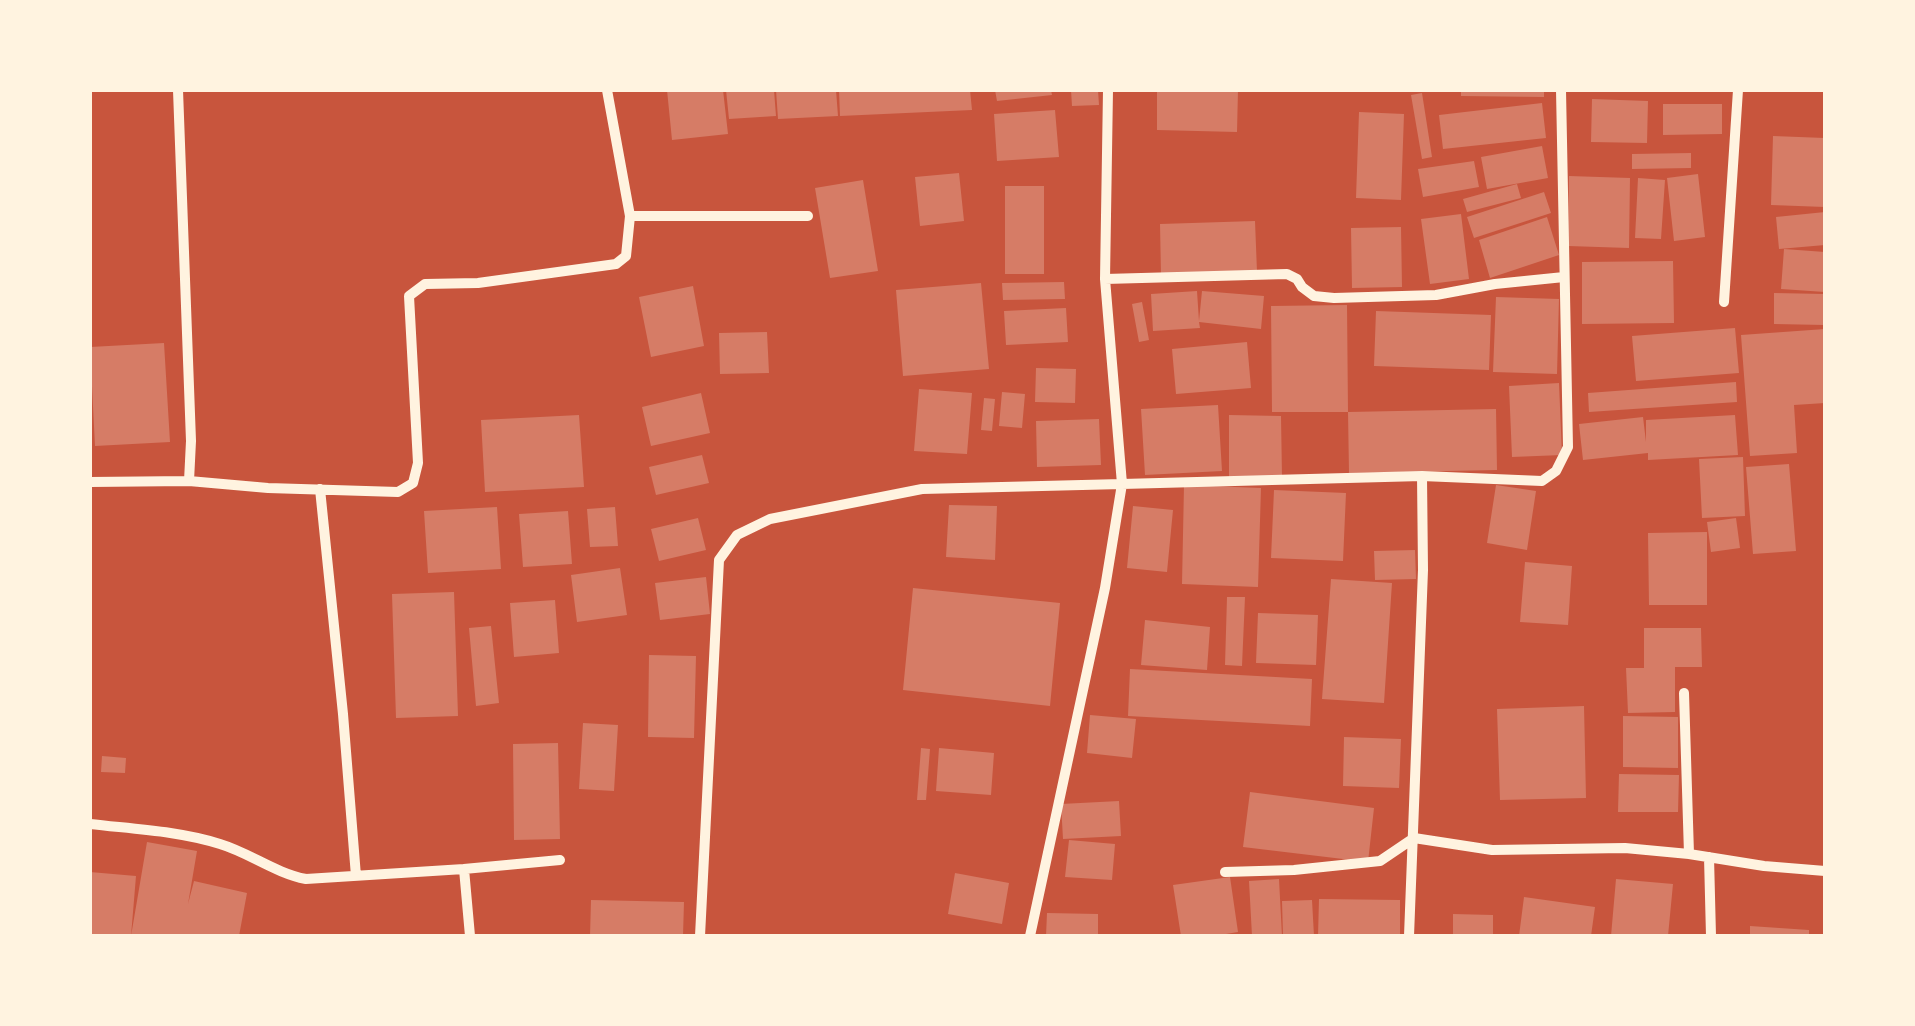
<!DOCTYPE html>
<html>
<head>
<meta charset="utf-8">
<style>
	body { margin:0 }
	#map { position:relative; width:1915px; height:1026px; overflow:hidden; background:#c8553d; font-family:Quicksand,sans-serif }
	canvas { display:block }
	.frame { position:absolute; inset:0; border:92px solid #fff3e0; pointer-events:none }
</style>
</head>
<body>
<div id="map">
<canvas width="1915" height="1026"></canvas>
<div class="frame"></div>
</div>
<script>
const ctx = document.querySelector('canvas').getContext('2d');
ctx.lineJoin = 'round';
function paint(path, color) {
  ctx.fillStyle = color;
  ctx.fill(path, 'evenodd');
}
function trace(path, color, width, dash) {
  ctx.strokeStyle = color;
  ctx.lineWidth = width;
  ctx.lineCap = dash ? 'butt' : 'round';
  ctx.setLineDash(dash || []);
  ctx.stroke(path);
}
const building = new Path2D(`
	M667 90H723L728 134 672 140Z
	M726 90H774L776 116 729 119Z
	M776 90H836L838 116 778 119Z
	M839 90H970L972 110 840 116Z
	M995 90H1051L1052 95 997 101Z
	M1071 90H1098L1099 105 1072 106Z
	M1157 90H1238L1237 132 1157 130Z
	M1461 90H1544V97L1461 96Z
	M1422 93 1432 157 1422 159 1411 95Z
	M1592 99 1648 101 1647 143 1591 142Z
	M1542 103 1546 138 1443 149 1439 115Z
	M1663 104H1722V134L1663 135Z
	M1055 110 1059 157 997 161 994 114Z
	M1359 112 1404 114 1401 200 1356 198Z
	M1773 136 1825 138V207L1771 205Z
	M1542 146 1548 178 1487 189 1481 157Z
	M1691 153V168L1632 169V154Z
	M1474 161 1479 187 1423 197 1418 169Z
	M959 173 964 221 920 226 915 177Z
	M1698 174 1705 237 1674 241 1667 178Z
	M1569 176 1630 178 1629 248 1568 246Z
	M1638 178 1665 180 1661 239 1635 238Z
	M863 180 878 271 830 278 815 188Z
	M1517 184 1521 198 1467 212 1463 199Z
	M1005 186H1044V274H1005Z
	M1544 192 1551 213 1474 238 1467 217Z
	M1825 212V245L1779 249 1776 217Z
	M1461 214 1469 279 1430 284 1421 219Z
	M1547 217 1559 255 1490 278 1479 240Z
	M1255 221 1257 272 1161 276 1160 224Z
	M1401 227 1402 287 1352 288 1351 228Z
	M1784 249 1825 252V292L1781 289Z
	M1673 261 1674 323 1582 324V262Z
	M1064 282 1065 299 1003 300 1002 283Z
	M981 283 989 369 903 376 896 290Z
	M693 286 704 346 651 357 639 297Z
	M1197 291 1199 321 1202 291 1264 296 1261 329 1199 322 1200 328 1153 331 1151 294Z
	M1774 293 1825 294V325L1774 324Z
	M1496 297 1559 299 1557 374 1493 372Z
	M1142 302 1149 340 1139 342 1132 304Z
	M1347 305 1348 412H1272L1271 306Z
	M1066 308 1068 342 1006 345 1004 311Z
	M1376 311 1491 315 1489 370 1374 366Z
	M1735 328 1739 373 1636 381 1632 336Z
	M1825 329V403L1794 405 1797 453 1750 456 1741 335Z
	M767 332 769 373 720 374 719 333Z
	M1247 342 1251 388 1176 394 1172 349Z
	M164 343 170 442 95 446 90 347Z
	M1036 368 1076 369 1075 403 1035 402Z
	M1736 382 1737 402 1589 412 1588 393Z
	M1559 383 1562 455 1512 457 1509 386Z
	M919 389 972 393 967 454 914 451Z
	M1002 392 1025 394 1022 428 999 426Z
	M701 393 710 433 651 446 642 407Z
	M984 398 995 399 992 431 981 430Z
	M1218 405 1222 471 1145 475 1141 409Z
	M1496 409 1497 470 1349 473 1348 412Z
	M579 415 584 487 485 492 481 420Z
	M1229 415 1281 416 1282 477H1229Z
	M1735 415 1738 455 1648 460V453L1583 460 1579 424 1643 417 1646 442V420Z
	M1099 419 1101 465 1037 467 1036 421Z
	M702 455 709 483 656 495 649 467Z
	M1743 457 1745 516 1702 518 1699 459Z
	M1789 464 1796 551 1753 554 1746 467Z
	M1184 485 1261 488 1258 587 1182 584Z
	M1496 485 1536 491 1527 550 1487 543Z
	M1274 490 1346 493 1343 561 1271 558Z
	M949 505 997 506 995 560 946 557Z
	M1133 506 1173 510 1167 572 1127 568Z
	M497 507 501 569 428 573 424 511Z
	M615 507 618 546 590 547 587 509Z
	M568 511 572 564 523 567 519 514Z
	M698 518 706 550 659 561 651 529Z
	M1736 518 1740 548 1711 552 1707 522Z
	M1707 532V605H1649L1648 533Z
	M1415 550 1416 579 1375 580 1374 551Z
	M1525 562 1572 566 1568 625 1520 622Z
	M620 568 627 615 577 622 571 575Z
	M706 577 710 614 660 620 655 583Z
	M1331 579 1392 583 1384 703 1322 699Z
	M913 588 1060 603 1050 706 903 690Z
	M454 592 458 716 396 718 392 594Z
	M1227 597H1245L1242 666 1225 665Z
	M555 600 559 653 514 657 510 603Z
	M1258 613 1318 615 1316 665 1256 663Z
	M1145 620 1210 627 1207 670 1141 665Z
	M491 626 499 703 476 706 469 628Z
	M1644 628H1701L1702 667H1675V712L1628 713 1626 668H1644Z
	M649 655 696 656 694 738 648 737Z
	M1130 669 1312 679 1310 726 1128 716Z
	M1584 706 1586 798 1500 800 1497 709Z
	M1090 715 1136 719 1132 758 1087 753Z
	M1623 716 1678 717V768L1623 767Z
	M583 723 618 725 614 791 579 789Z
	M1344 737 1401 739 1399 788 1343 786Z
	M558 743 560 839 514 840 513 744Z
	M921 748 930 749 926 800H917Z
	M939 748 994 753 991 795 936 791Z
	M102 756 126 758 125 773 101 772Z
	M1619 774 1679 775 1678 812H1618Z
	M1250 792 1374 808 1368 862 1243 847Z
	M1119 801 1121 836 1063 839 1061 804Z
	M1069 840 1115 844 1112 880 1065 877Z
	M147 842 197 851 188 904 194 881 247 893 239 936H131Z
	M90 872 136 876 131 936H90Z
	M955 873 1009 883 1002 924 948 914Z
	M1230 877 1238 932 1214 936H1181L1173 885Z
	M1279 879 1282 936H1252L1249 881Z
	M1616 879 1673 884 1668 936H1611Z
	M1524 897 1595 907 1591 936H1519Z
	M1319 899 1400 900V936H1318Z
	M591 900 684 902 683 936H590Z
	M1312 900 1314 936H1283L1282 901Z
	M1047 913 1098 914V936H1046Z
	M1453 914 1493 915V936H1453Z
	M1750 926 1809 930V936H1750Z`);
const minor = new Path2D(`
	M178 90 191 441 189 481
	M607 90 630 216H808
	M1108 90 1105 279 1122 484 1422 476 1542 481 1556 471 1568 447 1561 90
	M1105 279 1287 274 1297 279 1302 287 1314 296 1334 298 1436 295 1495 284 1564 277
	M1724 302 1738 90
	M90 482 189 481 268 488 398 492 413 483 418 463 409 296 425 284 478 283 616 264 626 256 630 216
	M320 489 343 714 356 876
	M1684 693 1689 854
	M90 824C133 829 179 831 220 844 250 853 275 873 306 879L464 869 470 936
	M1709 857 1711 936
	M464 869 560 860
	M1225 872 1294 870 1380 861 1414 838 1492 850 1625 848 1689 854 1764 866 1825 871
	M700 936 719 560 737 535 770 519 922 489 1122 484 1105 588 1030 936
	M1409 936 1423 570 1422 476`);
paint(building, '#d67c66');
trace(minor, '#fff3e0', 10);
</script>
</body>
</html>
